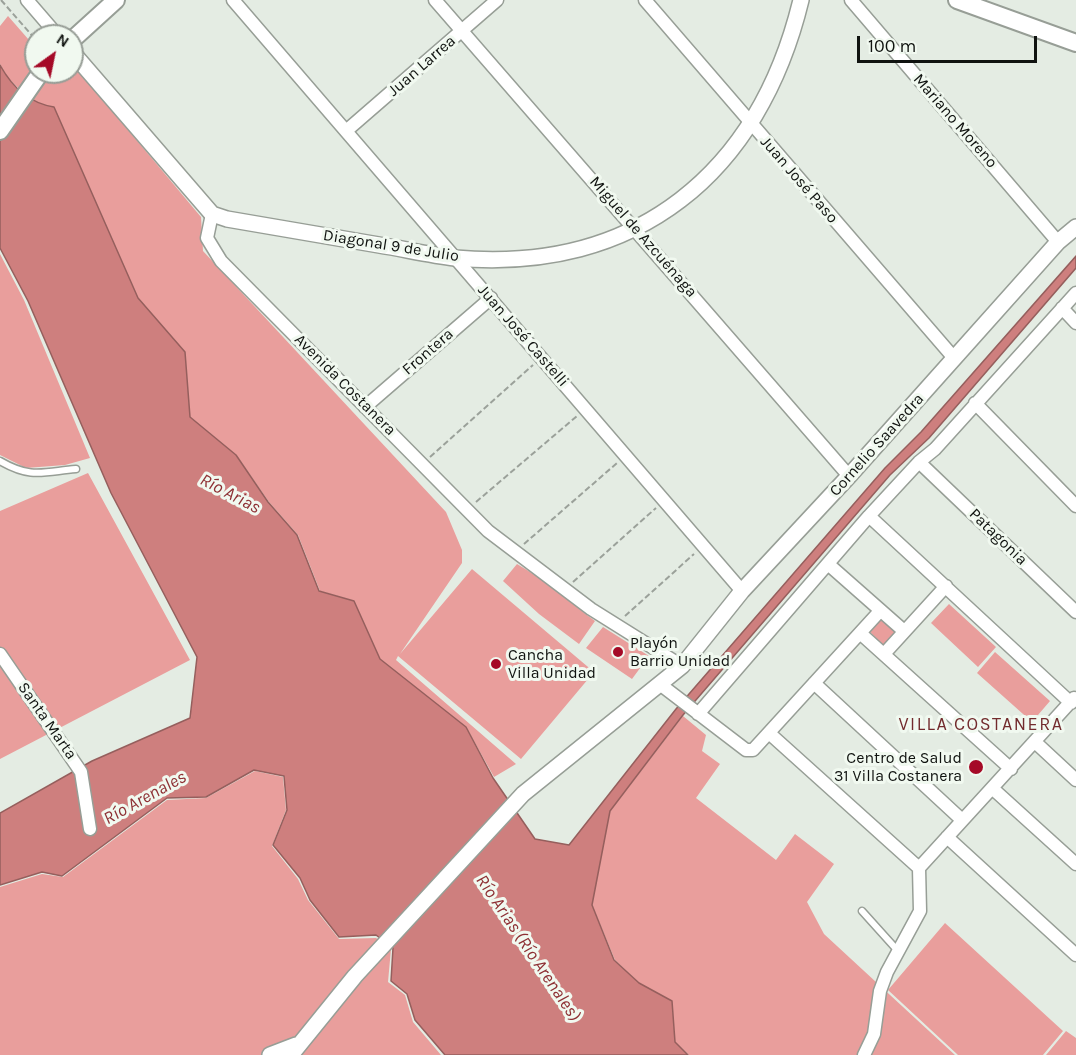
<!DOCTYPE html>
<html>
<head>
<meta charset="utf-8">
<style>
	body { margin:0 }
	#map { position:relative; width:1076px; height:1055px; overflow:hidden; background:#e4ece3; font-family:Karla,sans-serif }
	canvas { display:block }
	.north { position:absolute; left:24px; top:24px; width:60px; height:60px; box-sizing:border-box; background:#f1f9f0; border:2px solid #979d96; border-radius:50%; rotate:33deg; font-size:16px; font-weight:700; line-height:24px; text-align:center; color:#101310 }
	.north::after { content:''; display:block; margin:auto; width:21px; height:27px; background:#a50a27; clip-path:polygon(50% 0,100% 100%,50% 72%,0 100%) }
	.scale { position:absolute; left:857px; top:36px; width:180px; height:27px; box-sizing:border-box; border:3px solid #101310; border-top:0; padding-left:8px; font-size:18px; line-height:21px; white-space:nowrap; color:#101310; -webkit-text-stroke:4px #f1f9f0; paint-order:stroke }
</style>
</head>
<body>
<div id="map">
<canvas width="1076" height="1055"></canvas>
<div class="north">N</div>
<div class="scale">100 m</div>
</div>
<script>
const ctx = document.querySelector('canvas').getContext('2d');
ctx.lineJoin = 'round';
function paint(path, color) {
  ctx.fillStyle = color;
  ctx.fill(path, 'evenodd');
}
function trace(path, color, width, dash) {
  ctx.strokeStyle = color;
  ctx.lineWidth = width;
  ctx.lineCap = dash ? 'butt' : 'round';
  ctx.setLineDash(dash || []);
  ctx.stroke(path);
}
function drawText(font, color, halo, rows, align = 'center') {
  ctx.font = font + ' Karla,sans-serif';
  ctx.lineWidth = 6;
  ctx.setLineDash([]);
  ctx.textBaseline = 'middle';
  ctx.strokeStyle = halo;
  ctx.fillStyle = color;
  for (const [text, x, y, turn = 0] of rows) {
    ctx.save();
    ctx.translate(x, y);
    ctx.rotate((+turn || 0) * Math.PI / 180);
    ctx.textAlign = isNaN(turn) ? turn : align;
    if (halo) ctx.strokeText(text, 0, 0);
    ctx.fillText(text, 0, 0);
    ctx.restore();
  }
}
const green = new Path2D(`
	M8 16 36 48V72H72V63L201 217 203 251 446 512 462 550V563L400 654 472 569 594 672 521 759 398 656 396 660 516 764 494 777 466 727 380 659 354 601 320 591 298 535 269 502 236 455 190 417 185 352 138 298 54 107 35 104 8 78 0 64V26Z
	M0 254 24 300 90 458 65 465 26 468 0 455Z
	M88 473 190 660 0 759V511Z
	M517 564C545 580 569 602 595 621L579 644 539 614 503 581Z
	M949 604 996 647 978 667 931 623Z
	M879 617 896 631V635L885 647 868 630Z
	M603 627 649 656 632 679 586 648Z
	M995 652 1050 701 1032 722 977 673Z
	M683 716 706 735 702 751 720 764 696 798 776 860 795 834 834 864 807 902 824 934 955 1055H689L675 1042 672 1001 639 983 615 960 592 905 610 811Z
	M255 771 283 777 286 810 272 846 298 879 308 900 339 939 376 938 391 949 388 982 405 995 413 1022 441 1055H0V887L42 874 63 877 167 800 206 798Z
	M945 923 1063 1031 1043 1055H958L888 990Z
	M1066 1031 1076 1038V1055H1046Z`);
const water = new Path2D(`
	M0 65C12 87 29 103 54 107L138 298 185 352 190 417 236 455 268 502 297 535 319 591 354 601 380 659 466 727 493 778 535 839 569 845 676 709 885 468 921 432 1076 256V268L929 438 890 475 683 715 610 811 592 905 614 960 639 983 672 1001 675 1042 688 1055H445L415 1020 407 994 391 981 393 948 376 935 339 937 310 900 300 878 273 845 287 810 284 776 254 770 206 797 167 798 62 876 42 872 0 885V813L92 761 190 718 197 657 111 493 28 301 0 248Z`);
const path = new Path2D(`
	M1 0 36 40
	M430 457 533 365
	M476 502 577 416
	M524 544 617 463
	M573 582 656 508
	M625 616 694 554`);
const service = new Path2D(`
	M0 461C31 479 43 472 76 469
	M862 911 898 951`);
const minor = new Path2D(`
	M27 0 58 36
	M233 0 742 591
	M435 0 849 476
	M645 0 954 358
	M851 0 1058 242
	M346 131 497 0
	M212 214 207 238 221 261 488 531 591 609 682 666
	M1062 308 1076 323
	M975 403 1076 506
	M365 407 491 298
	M919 462 1076 612
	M869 516 1071 703
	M828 564 904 631
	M860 633 1011 769
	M0 654 81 772 90 829
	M884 654 946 586
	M814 683 962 820
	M661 685 746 750H753L880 611
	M698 714 869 516 919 462 935 449 1076 293
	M769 733 919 868
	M1035 742 1076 780
	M992 788 1076 864
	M947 837 1076 955
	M919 868 1074 698
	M864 1055 874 1034 880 991 887 972 920 911 919 868`);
const tertiary = new Path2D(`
	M72 52 212 214 227 219C277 228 328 236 379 245 404 249 430 255 455 258 637 274 759 173 801 0
	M270 1055 296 1045
	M291 1055 355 976 523 794 682 666 742 591 849 476 1058 242 1076 227`);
const secondary = new Path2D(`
	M957 0 1076 43
	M72 40 116 0
	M0 131 41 72`);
const markers = [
	[618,652,6,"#a50a27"],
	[496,664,6,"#a50a27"],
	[976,767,8,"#a50a27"]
];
const streetNames = [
	["Juan Larrea",422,66,-41],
	["Mariano Moreno",955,121,49],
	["Juan José Paso",799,180,49],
	["Miguel de Azcuénaga",643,237,49],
	["Diagonal 9 de Julio",391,246,9],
	["Juan José Castelli",523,336,49],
	["Frontera",428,352,-41],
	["Avenida Costanera",345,385,45],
	["Cornelio Saavedra",877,445,-48],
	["Patagonia",998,537,44],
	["Santa Marta",47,721,55]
];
const poiNames = [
	["Playón",630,643],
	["Barrio Unidad",630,661],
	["Cancha",508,655],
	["Villa Unidad",508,673],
	["Centro de Salud",962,758,"right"],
	["31 Villa Costanera",962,776,"right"]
];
const waterNames = [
	["Río Arias",230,494,28],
	["Río Arenales",145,798,-29],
	["Río Arias (Río Arenales)",528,948,56]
];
const neighbourhoodNames = [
	["VILLA COSTANERA",981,725]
];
paint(green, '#e99e9c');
paint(water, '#ce7f7e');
trace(water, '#955f5d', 1.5);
trace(service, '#979e96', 9);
trace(minor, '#979e96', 15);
trace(tertiary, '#979e96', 18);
trace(secondary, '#979e96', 20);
trace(path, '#9ba19a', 2, [6, 3]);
trace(service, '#fff', 6);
trace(minor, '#fff', 12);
trace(tertiary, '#fff', 15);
trace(secondary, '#fff', 16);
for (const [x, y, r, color] of markers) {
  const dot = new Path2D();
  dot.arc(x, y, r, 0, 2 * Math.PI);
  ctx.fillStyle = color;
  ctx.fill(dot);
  trace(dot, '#f1f9f0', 2);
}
drawText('16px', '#101310', '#f1f9f0', streetNames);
drawText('16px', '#101310', '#f1f9f0', poiNames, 'left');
drawText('italic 18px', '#8e3034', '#f1f9f0', waterNames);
ctx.letterSpacing = '1.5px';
drawText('18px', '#722b2d', '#f1f9f0', neighbourhoodNames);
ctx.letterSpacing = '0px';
</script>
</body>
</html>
